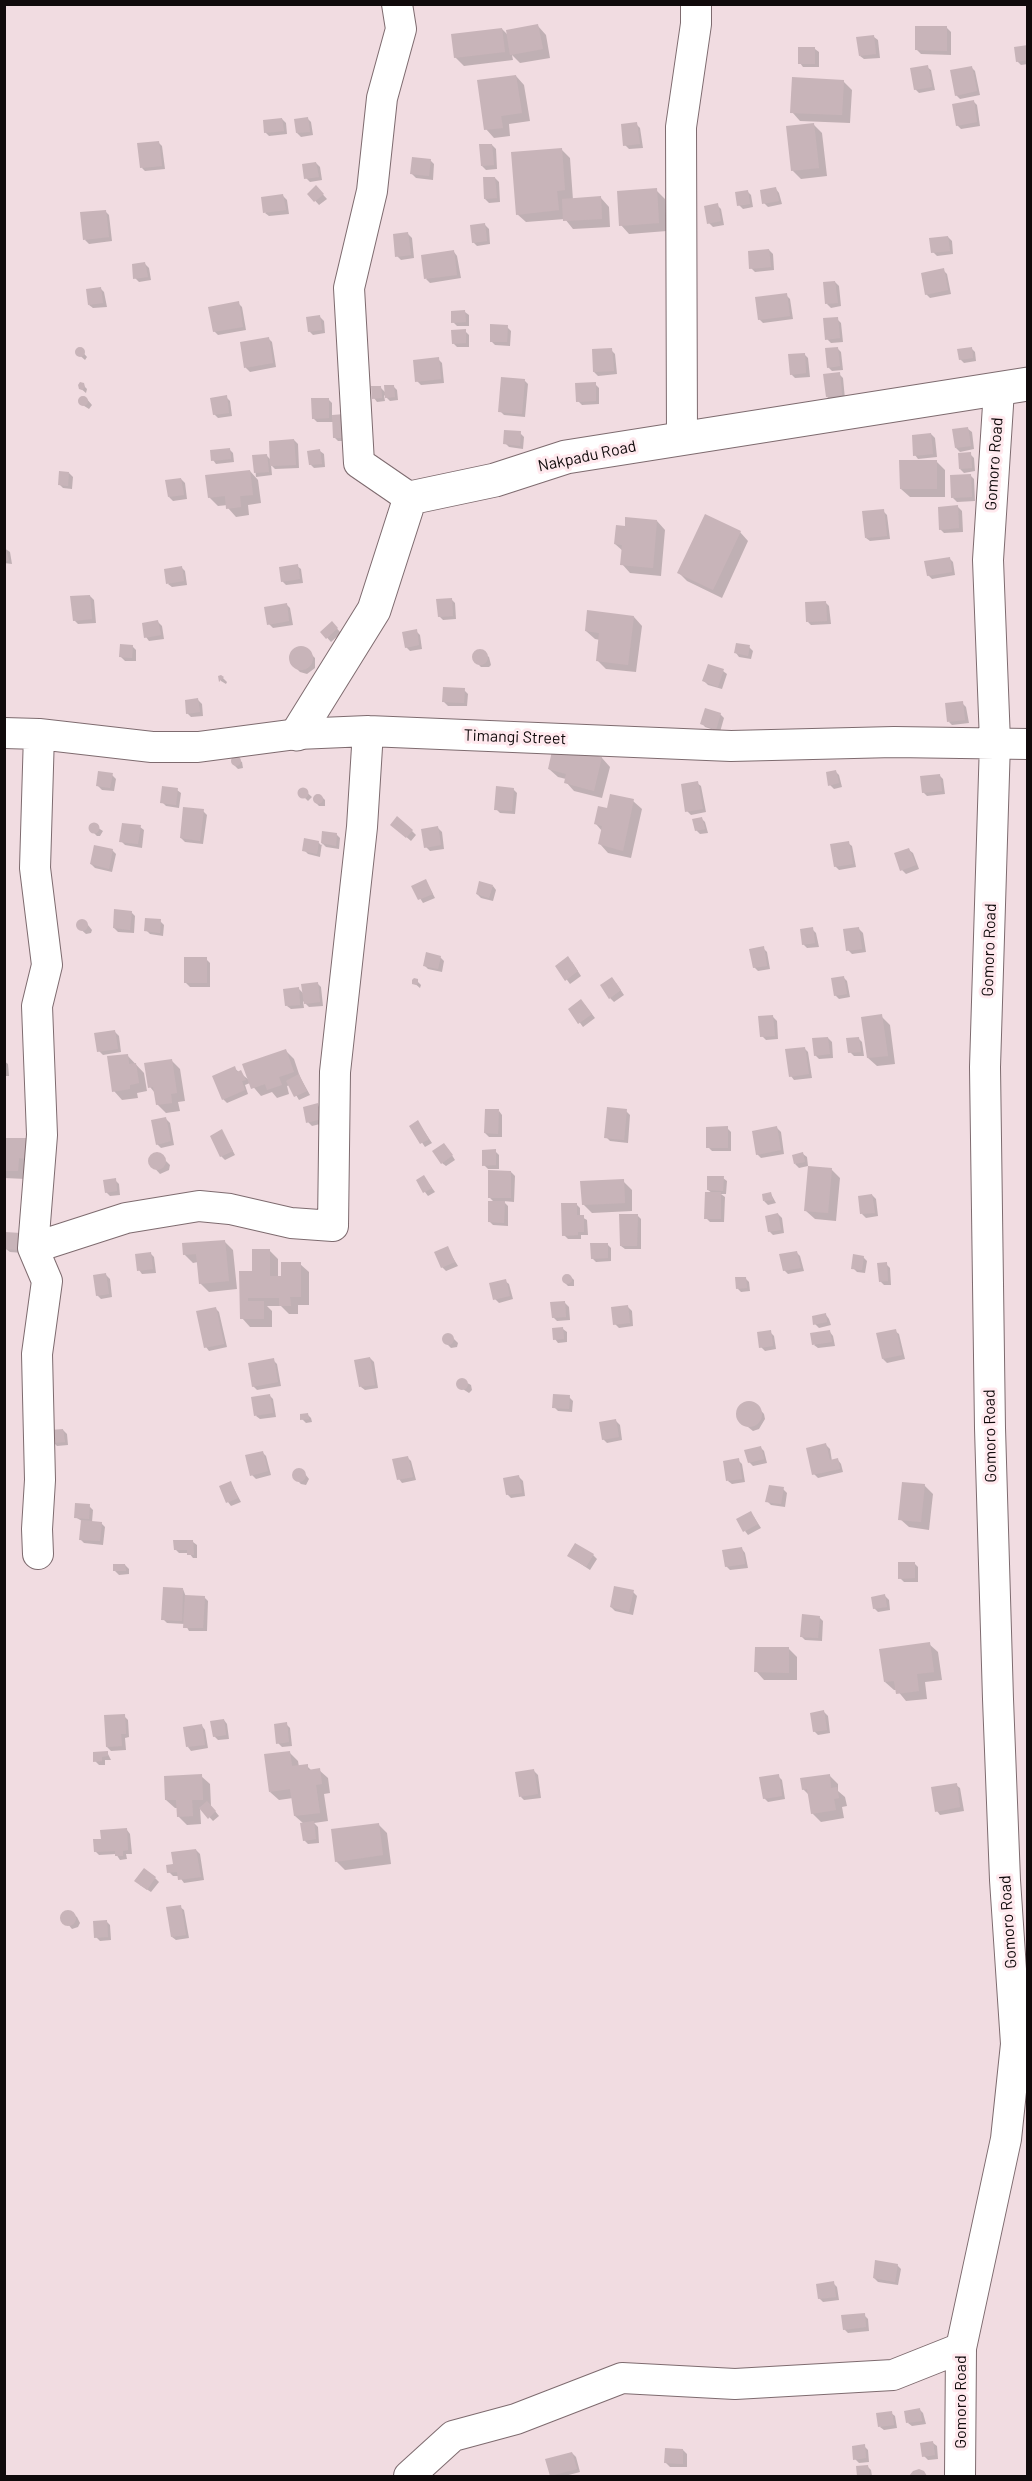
<!DOCTYPE html>
<html>
<head>
<meta charset="utf-8">
<style>
	body { margin:0 }
	#map { position:relative; width:1032px; height:2481px; overflow:hidden; background:#f1dce1; font-family:Barlow,sans-serif }
	canvas { display:block }
	.frame { position:absolute; inset:0; border:6px solid #100a0b; pointer-events:none }
</style>
</head>
<body>
<div id="map">
<canvas width="1032" height="2481"></canvas>
<div class="frame"></div>
</div>
<script>
const ctx = document.querySelector('canvas').getContext('2d');
ctx.lineJoin = 'round';
function paint(path, color) {
  ctx.fillStyle = color;
  ctx.fill(path, 'evenodd');
}
function trace(path, color, width, dash) {
  ctx.strokeStyle = color;
  ctx.lineWidth = width;
  ctx.lineCap = dash ? 'butt' : 'round';
  ctx.setLineDash(dash || []);
  ctx.stroke(path);
}
function drawText(font, color, halo, rows, align = 'center') {
  ctx.font = font + ' Barlow,sans-serif';
  ctx.lineWidth = 6;
  ctx.setLineDash([]);
  ctx.textBaseline = 'middle';
  ctx.strokeStyle = halo;
  ctx.fillStyle = color;
  for (const [text, x, y, turn = 0] of rows) {
    ctx.save();
    ctx.translate(x, y);
    ctx.rotate((+turn || 0) * Math.PI / 180);
    ctx.textAlign = isNaN(turn) ? turn : align;
    if (halo) ctx.strokeText(text, 0, 0);
    ctx.fillText(text, 0, 0);
    ctx.restore();
  }
}
const shadow = new Path2D(`
	M538 26 546 35 550 58 520 63 512 55 513 60 464 66 455 57 502 29 509 36Z
	M947 28 951 32V55L921 54 917 50Z
	M874 37 878 40 880 58 864 59 860 56Z
	M1028 47V64L1021 65 1017 61Z
	M815 49 819 52V67H803L800 63Z
	M927 67 931 70 935 90 919 93 915 89Z
	M971 67 975 71 980 95 960 99 956 95Z
	M516 76 524 85 530 121 509 124 510 136 494 138 486 129Z
	M843 81 852 90 850 123 800 121 792 112Z
	M973 101 977 105 980 126 961 129 957 125Z
	M307 118 311 122 313 135 301 137 297 133Z
	M282 119 286 123 287 134 269 136 265 132Z
	M636 124 640 128 643 148 629 149 625 145Z
	M814 125 822 133 827 176 801 179 792 170Z
	M158 142 162 146 165 169 145 171 142 168Z
	M492 145 496 149 497 169 486 170 482 166Z
	M561 149 570 158 573 200 601 198 609 207 610 227 573 229 565 219 526 222 517 214Z
	M430 160 434 164 433 180 416 178 412 174Z
	M316 163 320 167 322 180 310 182 306 178Z
	M495 178 499 182 500 202 489 203 485 199Z
	M316 187 327 199 319 205 309 194Z
	M776 189 779 193 782 204 768 207 764 203Z
	M656 190 665 199 667 231 629 234 621 225Z
	M747 191 751 195 753 207 743 209 739 205Z
	M283 196 287 200 289 214 269 216 265 213Z
	M717 205 721 209 724 225 713 227 709 223Z
	M105 211 109 215 112 241 89 244 85 240Z
	M485 225 489 229 490 244 477 246 473 242Z
	M408 234 412 238 414 258 401 260 397 256Z
	M948 237 952 241 953 254 937 256 933 252Z
	M769 250 773 254 774 270 755 272 751 268Z
	M454 252 457 256 461 278 430 283 426 279Z
	M145 264 149 268 151 280 139 282 135 278Z
	M943 270 947 274 951 294 930 298 926 294Z
	M835 282 839 286 841 306 831 308 827 304Z
	M100 288 104 292 107 307 93 308 89 305Z
	M786 295 790 299 793 319 763 323 759 319Z
	M238 303 242 307 246 330 218 335 214 331Z
	M465 312 469 315V326H457L453 322Z
	M320 317 324 321 325 333 313 335 309 331Z
	M837 319 841 323 843 342 831 343 827 339Z
	M507 327 511 331 510 346 495 345 491 341Z
	M465 331 469 335V347H457L453 343Z
	M268 338 272 342 276 367 250 372 246 368 242 343Z
	M837 348 841 352 843 370 832 371 828 367Z
	M971 348 975 352 976 361 964 363 960 359Z
	M80 349 87 357 85 360 76 352Z
	M611 350 615 354 617 374 598 376 594 372Z
	M804 354 808 358 810 377 795 378 791 374Z
	M438 359 442 363 444 383 421 385 417 381Z
	M839 374 843 378 845 399 831 400 827 397Z
	M524 380 528 384 525 417 504 415 500 411Z
	M595 384 599 388V404L582 405 578 401Z
	M83 385 87 389 86 393 80 388Z
	M393 386 397 390 398 400 390 401 384 395 385 401 377 402 374 398 380 387 386 393Z
	M226 397 230 401 232 416 218 418 214 414Z
	M86 398 92 405 89 409 81 404 80 399Z
	M328 399 332 403V416L349 441H338L334 437 333 422H317L313 418Z
	M968 429 972 432 974 449 960 452 956 448Z
	M520 433 524 437 523 449 509 447 505 443Z
	M931 434 935 438 937 457 918 459 915 455Z
	M294 440 298 444 299 468 275 469 271 465 272 475 256 477 254 457 267 456 271 460Z
	M229 449 233 453 234 462 216 464 213 460Z
	M320 451 324 454 325 467 314 468 310 464Z
	M970 454 974 458 975 471 964 473 960 469Z
	M936 461 945 470V497H910L901 489Z
	M250 471 258 480 261 503 248 505 249 515 236 517 228 508V505L218 506 209 497Z
	M69 473 73 477 72 489 63 488 59 484Z
	M970 475 974 479 975 501 957 502 953 498Z
	M181 479 185 483 187 499 173 501 169 497Z
	M958 507 962 511 963 532 944 533 940 529Z
	M883 511 887 515 890 539 870 541 866 538Z
	M657 521 665 530 661 576 630 573 622 564 623 551 615 544 626 528Z
	M740 532 748 541 722 598 687 581 679 573Z
	M4 548 10 552 12 564 4 563Z
	M949 558 953 562 955 575 932 579 928 575Z
	M297 566 301 569 303 583 286 585 282 581Z
	M181 567 185 571 187 585 172 587 168 584Z
	M90 596 94 600 96 623 78 624 74 620Z
	M451 599 455 603 456 619 443 620 439 616Z
	M825 602 829 606 831 624 811 625 808 622Z
	M286 604 290 608 293 625 273 628 269 624Z
	M634 617 642 626 636 672 606 669 597 660 600 640 595 639 586 631Z
	M158 622 162 626 164 639 149 641 146 637Z
	M332 623 341 633 331 642 322 632Z
	M416 631 420 635 422 649 410 651 406 647Z
	M132 646 136 650V661H125L121 657Z
	M749 647 753 651 751 659 739 657 736 653Z
	M298 648H305L315 658V668L307 674 300 672 291 663 290 655Z
	M476 652 484 653 489 657 491 665 489 667H481L477 663 474 655Z
	M723 671 727 674 722 689 708 685 704 681Z
	M221 676 227 682 226 684 221 681Z
	M464 690 468 694 467 706H448L444 702Z
	M198 700 202 704 203 716 191 717 187 713Z
	M962 703 966 707 969 723 952 725 949 722Z
	M720 714 724 718 720 732 705 727 702 723Z
	M235 757 242 762 243 768 238 769 234 765 232 762Z
	M569 757 602 758 610 767 602 798 574 791 566 782V779L558 777 549 769Z
	M835 771 839 775 842 787 834 789 830 785Z
	M112 775 116 779 114 791 102 790 98 786Z
	M939 775 943 779 945 794 927 796 923 792Z
	M697 783 701 786 706 812 691 815 687 811Z
	M303 789 312 797 308 801 300 793Z
	M513 789 517 793 515 814 500 813 496 809Z
	M177 790 181 793 179 808 166 806 162 802Z
	M315 796H321L325 800V806H319L315 802Z
	M633 801 642 809 631 858 608 853 600 844 602 831 596 824 608 810Z
	M203 811 207 815 203 844 185 842 181 838Z
	M701 818 705 822 708 833 700 834 696 830Z
	M92 824 103 831 100 836H97L90 829Z
	M140 827 144 830 142 848 125 845 121 841Z
	M396 828 412 831 416 835 411 841Z
	M438 828 442 832 444 849 430 851 426 847Z
	M324 832 336 834 340 838 339 849 326 847 322 843 320 857 308 854 304 850 318 842 322 846Z
	M848 843 852 846 856 867 839 870 835 866Z
	M112 850 116 854 112 872 95 868 91 864Z
	M909 850 913 853 919 869 906 874 902 870 896 854Z
	M426 881 435 898 423 903 413 887Z
	M493 886 496 890 493 901 481 898 477 894Z
	M131 912 135 916 134 933 118 932 114 928Z
	M84 920 92 930 91 933 86 934 78 927 79 921Z
	M160 921 164 925 163 936 150 934 146 930Z
	M812 929 816 933 819 947 807 948 803 944Z
	M859 929 863 933 866 952 852 954 848 950Z
	M763 948 767 952 770 969 758 971 754 967Z
	M440 957 444 961 442 972 428 969 424 965Z
	M206 959 210 963V987H190L186 983Z
	M572 962 581 976 570 984 557 966Z
	M843 977 847 981 850 997 839 999 835 995Z
	M417 981 421 985 420 988 414 983Z
	M317 983 321 987 323 1006 309 1007 303 1001 304 1008 291 1009 287 1006 298 988 304 994Z
	M616 983 624 995 614 1002 610 998Z
	M585 1005 595 1018 583 1027 570 1009Z
	M881 1016 890 1025 895 1064 877 1066 868 1058Z
	M773 1017 777 1021 778 1039 766 1040 762 1036Z
	M115 1032 119 1036 121 1052 103 1055 99 1051Z
	M828 1038 832 1042 833 1058 819 1059 815 1055Z
	M858 1038 862 1042 864 1056H854L850 1052Z
	M804 1048 808 1052 812 1078 794 1080 791 1076Z
	M286 1051 294 1059 300 1077 310 1095 299 1100 290 1085 287 1086 289 1094 277 1098 272 1092 261 1096 250 1083 245 1085 248 1094 227 1103 223 1099 234 1068 249 1080Z
	M127 1055 144 1073 147 1091 137 1093 138 1098 122 1100 114 1091Z
	M4 1061 8 1064 9 1076H4Z
	M172 1061 180 1069 185 1101 178 1102 180 1111 166 1113 157 1104 155 1093 150 1087Z
	M317 1105 321 1109 324 1123 312 1126 308 1122Z
	M499 1111 502 1115V1137H489L485 1133Z
	M626 1111 630 1115 628 1143 610 1141 606 1137Z
	M166 1119 170 1123 174 1145 161 1148 157 1144Z
	M418 1122 432 1143 425 1147 411 1126Z
	M727 1128 731 1132V1151H712L708 1147Z
	M777 1128 781 1132 784 1154 761 1158 757 1154Z
	M222 1131 235 1155 225 1160 221 1156Z
	M4 1139 37 1149 26 1179 4 1178Z
	M448 1149 455 1160 446 1166 442 1163Z
	M495 1151 499 1155V1169H488L484 1165Z
	M159 1154 170 1165 169 1170 160 1174 149 1162 150 1158Z
	M803 1154 807 1157 808 1166 799 1168 795 1164Z
	M831 1169 840 1178 836 1221 815 1219 806 1211Z
	M511 1172 515 1176 514 1202 503 1201 508 1206V1226L493 1225 489 1221 495 1203 490 1198Z
	M424 1177 435 1192 428 1196 425 1192Z
	M723 1178 727 1181 726 1194H721L725 1197 724 1222H710L706 1218 712 1193 708 1190Z
	M115 1180 119 1184 120 1195 110 1196 106 1192Z
	M623 1181 632 1190V1211L592 1213 583 1204Z
	M771 1194 776 1203 768 1205 764 1201Z
	M872 1195 876 1199 878 1216 866 1218 862 1214Z
	M576 1204 580 1208V1216L587 1220 588 1235H581V1239H568L564 1235Z
	M778 1214 782 1218 784 1233 773 1235 769 1231Z
	M637 1215 641 1219V1249H625L621 1246Z
	M7 1234 23 1253 10 1252 6 1249Z
	M224 1241 233 1250 237 1289 209 1292 200 1283 198 1262 193 1263 184 1254Z
	M607 1244 611 1248V1261L596 1262 592 1258Z
	M447 1248 458 1266 446 1271 442 1267Z
	M269 1250 278 1259V1277H282L300 1264 309 1272V1305H298V1314H289L281 1306H267L272 1311V1327H250L242 1318 253 1272Z
	M796 1252 800 1256 804 1271 788 1274 784 1270Z
	M150 1253 154 1257 156 1273 142 1274 139 1270Z
	M863 1257 867 1261 865 1273 857 1272 853 1268Z
	M886 1264 890 1268 891 1285H884L880 1281Z
	M106 1275 110 1279 112 1297 101 1299 97 1295Z
	M564 1276H570L574 1280V1286H568L564 1282Z
	M745 1278 749 1282 750 1291 741 1292 737 1288Z
	M505 1281 509 1284 513 1299 499 1303 495 1299Z
	M565 1303 569 1307 570 1320 557 1321 553 1317Z
	M628 1307 632 1311 633 1326 619 1328 615 1324Z
	M215 1308 219 1312 227 1347 209 1351 206 1347Z
	M826 1315 829 1319 831 1325 819 1328 815 1324Z
	M563 1329 567 1332V1342L558 1343 555 1339Z
	M895 1331 899 1334 905 1359 887 1363 883 1359Z
	M770 1332 774 1336 776 1349 765 1351 761 1347Z
	M830 1332 833 1336 835 1346 818 1348 814 1345Z
	M447 1335H450L458 1343 457 1347 451 1348 447 1344 444 1340Z
	M370 1358 374 1362 378 1388 365 1390 361 1387Z
	M273 1360 277 1364 281 1386 257 1390 253 1386Z
	M460 1379 471 1385 472 1390 469 1393 458 1386Z
	M269 1395 273 1399 276 1417 260 1419 256 1416Z
	M569 1397 573 1401 572 1412 558 1411 554 1407Z
	M749 1402 755 1404 764 1414 765 1419 759 1429 753 1431 738 1419 739 1408Z
	M307 1414 311 1418 312 1422 306 1423 302 1419Z
	M616 1421 620 1425 622 1440 607 1443 603 1439Z
	M63 1430 67 1434 68 1445 57 1446 53 1442Z
	M826 1445 830 1449 832 1461 838 1460 841 1464 843 1472 818 1478 814 1474Z
	M760 1447 764 1451 767 1463 753 1466 749 1462Z
	M262 1452 266 1456 271 1475 256 1479 252 1475Z
	M407 1457 411 1461 416 1480 402 1483 399 1479Z
	M738 1460 742 1464 745 1482 732 1484 728 1481Z
	M302 1470 309 1479 306 1485 301 1484 294 1477 295 1472Z
	M519 1477 523 1481 525 1496 511 1498 507 1494Z
	M231 1483 241 1502 231 1506 228 1502Z
	M924 1485 933 1494 929 1530 909 1527 900 1519Z
	M783 1489 787 1493 785 1507 771 1505 767 1501Z
	M89 1506 93 1510 92 1522 101 1523 105 1527 103 1545 84 1543 80 1539 82 1521 75 1517Z
	M754 1517 761 1528 748 1535 745 1531Z
	M193 1542 197 1545V1558H193L189 1553H179L175 1549Z
	M742 1549 745 1553 748 1568 730 1570 726 1566Z
	M593 1555 597 1559 590 1570 569 1556Z
	M914 1563 918 1567V1582H904L900 1578Z
	M125 1565 129 1569V1574L119 1575 115 1571Z
	M183 1589 186 1597H204L208 1601 207 1631H189L185 1624 167 1623 163 1619Z
	M633 1592 637 1596 633 1615 615 1611 611 1607Z
	M885 1596 889 1600 890 1610 878 1612 874 1608Z
	M819 1617 823 1621 822 1641 805 1640 801 1636Z
	M929 1644 938 1652 942 1680 925 1682 927 1699 906 1701 897 1690H894L885 1682Z
	M789 1649 797 1657V1680H764L756 1671Z
	M824 1712 828 1716 830 1733 818 1735 814 1731Z
	M124 1716 128 1720 129 1737 125 1738 126 1750 111 1751 107 1747Z
	M224 1720 227 1724 229 1739 218 1740 214 1736Z
	M286 1724 290 1728 292 1746 282 1747 278 1743Z
	M202 1726 205 1730 208 1748 191 1751 188 1747Z
	M107 1752 111 1760H105V1765H99L95 1761Z
	M289 1752 298 1761 299 1767 307 1766 312 1771 319 1770 328 1778 330 1793 324 1794 328 1821 314 1823 318 1827 319 1843 308 1844 304 1840V1824L295 1816 293 1798 279 1800 270 1792Z
	M534 1771 538 1775 541 1798 524 1800 521 1797Z
	M829 1775 838 1784V1791L845 1797 847 1806 842 1807 844 1818 821 1822 812 1813 809 1795 803 1789Z
	M201 1776 210 1784 211 1806 219 1816 213 1821 200 1807 201 1824 187 1825 178 1816V1808H175L166 1800Z
	M778 1776 782 1780 785 1799 768 1802 764 1798Z
	M956 1785 960 1788 964 1811 940 1815 937 1811Z
	M378 1824 387 1833 391 1864 345 1870 336 1861Z
	M127 1830 130 1834 132 1854H126L127 1859 120 1860 116 1854 99 1855 95 1851 102 1840Z
	M196 1850 200 1854 204 1880 184 1883 179 1876H173L169 1872Z
	M155 1878 159 1882 151 1892 140 1885Z
	M180 1907 184 1910 189 1938 176 1940 172 1937Z
	M69 1911 77 1917 80 1923 78 1927 72 1929 62 1917 63 1914Z
	M106 1921 110 1925 111 1940 100 1941 96 1937Z
	M897 2265 901 2269 898 2285 878 2282 874 2278Z
	M833 2283 837 2287 839 2300 823 2302 819 2298Z
	M864 2315 868 2319 869 2331 848 2333 844 2329Z
	M919 2409 923 2413 926 2424 912 2426 908 2423Z
	M891 2413 895 2416 897 2428 884 2430 880 2427Z
	M933 2443 937 2446 938 2459 928 2460 924 2456Z
	M864 2446 868 2450 869 2462 859 2463 855 2459Z
	M683 2450 687 2454V2467H670L666 2463Z
	M572 2453 576 2457 580 2472 565 2476H552Z
	M867 2466 871 2470 872 2476H859L857 2467Z`);
const building = new Path2D(`
	M538 24 543 49 510 55 506 30Z
	M915 26H947V51L915 50Z
	M502 28 505 52 454 58 451 34Z
	M874 35 876 54 859 56 856 37Z
	M1028 45V60L1016 62 1014 47Z
	M798 47H815V64H798Z
	M928 65 932 87 914 90 910 68Z
	M972 66 977 91 955 96 950 70Z
	M516 75 522 113 501 116 503 128 484 130 477 80Z
	M792 77 844 80 842 115 790 113Z
	M974 100 977 122 956 126 952 104Z
	M308 117 310 132 296 133 294 119Z
	M282 118 284 131 264 133 263 120Z
	M637 122 640 144 623 146 621 124Z
	M814 123 819 168 791 171 786 126Z
	M159 141 162 166 140 168 137 143Z
	M479 144H492L494 165 481 166Z
	M562 148 565 190 557 191 559 210 516 215 511 152Z
	M412 157 431 159 429 176 410 174Z
	M316 162 319 177 304 179 302 164Z
	M483 177H495L497 198 484 199Z
	M316 185 324 194 314 202 307 194Z
	M776 187 779 201 762 204 760 190Z
	M657 188 659 223 619 226 617 191Z
	M748 190 750 204 737 206 735 192Z
	M283 194 286 210 263 213 261 197Z
	M601 196 602 219 563 221 562 199Z
	M718 203 721 221 707 224 704 206Z
	M106 210 109 237 83 240 80 212Z
	M485 223 487 241 472 243 470 225Z
	M408 232 411 255 395 257 393 234Z
	M948 236 950 251 931 253 929 238Z
	M769 249 771 267 749 269 748 251Z
	M454 250 457 275 424 279 421 255Z
	M145 262 148 277 133 279 132 264Z
	M944 268 948 290 925 295 921 273Z
	M835 281 838 303 825 304 823 282Z
	M101 287 103 303 88 305 86 289Z
	M787 293 790 316 758 320 755 297Z
	M239 301 243 327 213 332 208 307Z
	M465 310 466 322 451 323V311Z
	M320 315 322 330 308 332 306 317Z
	M838 317 840 338 825 340 823 318Z
	M490 324 508 325 507 342H490Z
	M466 329V343L452 344 451 330Z
	M269 337 273 363 244 368 240 342Z
	M838 347 840 366 827 368 825 348Z
	M972 347 973 358 959 360 957 349Z
	M75 352a5 5 0 1 1 10 0a5 5 0 1 1-10 0Z
	M612 348 614 371 593 372 592 349Z
	M805 353 806 373 790 375 788 354Z
	M439 357 441 379 415 382 413 360Z
	M840 372 842 395 826 397 823 374Z
	M501 377 525 379 522 414 498 412Z
	M80 382 84 383 85 387 82 390 79 389 78 385Z
	M596 382V401L576 402 575 383Z
	M384 385H394L395 397 385 398Z
	M371 386H381L382 398 372 399Z
	M227 395 229 413 213 415 210 398Z
	M78 401a5 5 0 1 1 10 0a5 5 0 1 1-10 0Z
	M311 398H329V418L312 419Z
	M345 414 346 438H333L332 415Z
	M968 427 971 446 955 448 952 429Z
	M504 430 521 431 520 446 503 444Z
	M931 433 933 454 913 456 912 435Z
	M294 439 296 465 270 466 269 441Z
	M230 448 231 459 211 461 210 450Z
	M320 449 322 464 309 465 307 451Z
	M971 452 972 468 959 469 958 453Z
	M267 454 269 472 254 473 252 455Z
	M899 460H937V489H900Z
	M250 470 253 495 240 496 241 507 226 509 225 496 208 498 205 475Z
	M59 471 69 472 68 486 58 485Z
	M971 474 972 497 951 498 950 475Z
	M181 478 184 495 168 497 165 480Z
	M958 505 959 528 939 530 938 507Z
	M884 509 887 536 865 538 862 511Z
	M705 514 741 531 713 590 677 573Z
	M625 517 657 520 653 568 620 565 622 545 614 544 616 525 625 526Z
	M4 543 9 560 4 561Z
	M950 557 952 572 927 576 924 561Z
	M298 564 300 579 281 582 279 567Z
	M182 566 184 581 166 584 164 569Z
	M90 595 92 619 73 621 70 596Z
	M452 598 453 616 438 617 436 599Z
	M826 601 827 621 806 622 805 602Z
	M287 603 289 621 267 625 264 607Z
	M587 610 634 616 628 665 596 661 599 633 585 631Z
	M158 620 161 635 144 638 142 623Z
	M332 621 338 628 326 639 320 632Z
	M417 629 419 645 405 648 402 632Z
	M736 643 750 645 748 656 734 653Z
	M120 644 133 645 132 658 119 657Z
	M289 658a12 12 0 1 1 24 0a12 12 0 1 1-24 0Z
	M472 657a8 8 0 1 1 16 0a8 8 0 1 1-16 0Z
	M708 664 724 669 718 687 702 681Z
	M221 675 224 677 219 682 218 676Z
	M443 687 465 688 464 703 442 702Z
	M198 698 200 712 186 714 185 700Z
	M963 701 965 720 947 722 945 703Z
	M705 708 721 713 716 730 700 724Z
	M569 749 602 757 594 791 564 783 566 774 548 769 552 751 568 755Z
	M231 761a5 5 0 1 1 10 0a5 5 0 1 1-10 0Z
	M836 770 839 783 828 786 826 772Z
	M98 771 113 773 110 788 96 786Z
	M940 774 942 791 922 793 920 776Z
	M698 781 703 809 685 812 681 784Z
	M162 786 178 788 176 805 160 803Z
	M496 786 514 788 512 811 494 810Z
	M297.5 793a5.5 5.5 0 1 1 11 0a5.5 5.5 0 1 1-11 0Z
	M313 799a5 5 0 1 1 10 0a5 5 0 1 1-10 0Z
	M610 794 634 799 623 851 598 844 602 826 594 824 598 806 607 808Z
	M183 807 204 809 200 841 180 838Z
	M397 816 413 830 406 838 390 825Z
	M702 817 705 829 695 831 692 819Z
	M88.5 828a5.5 5.5 0 1 1 11 0a5.5 5.5 0 1 1-11 0Z
	M122 823 141 825 138 844 119 842Z
	M438 826 441 845 424 848 421 829Z
	M322 831 337 833 336 846 321 843Z
	M304 838 319 841 317 854 302 851Z
	M849 841 853 864 834 867 830 844Z
	M94 845 113 849 109 869 90 864Z
	M909 848 916 865 900 871 894 853Z
	M426 879 433 894 418 900 411 886Z
	M479 881 493 885 489 898 476 894Z
	M114 909 132 911 130 930 113 928Z
	M145 918 161 919 160 933 144 931Z
	M76 925a6 6 0 1 1 12 0a6 6 0 1 1-12 0Z
	M813 927 815 943 802 945 800 929Z
	M859 927 862 949 846 951 843 929Z
	M764 946 767 966 753 968 749 949Z
	M426 952 441 956 438 969 423 966Z
	M568 956 578 971 565 981 555 966Z
	M184 957H207V983H184Z
	M844 976 847 994 834 996 831 978Z
	M612 977 621 990 609 999 600 985Z
	M414 978 418 979V983L416 985 412 984V980Z
	M318 982 320 1002 304 1004 301 984Z
	M299 987 300 1005 285 1006 283 989Z
	M581 999 592 1014 578 1024 568 1009Z
	M882 1014 888 1056 867 1058 861 1017Z
	M773 1015 775 1036 760 1037 758 1016Z
	M115 1030 118 1049 97 1052 94 1033Z
	M828 1037 830 1054 814 1056 812 1038Z
	M859 1037 861 1052 848 1053 846 1038Z
	M805 1047 809 1074 789 1077 785 1049Z
	M286 1049 294 1072 279 1077 282 1085 267 1090 265 1084 251 1089 242 1064Z
	M128 1054 129 1064 136 1063 139 1083 130 1085V1089L112 1092 107 1056Z
	M172 1059 177 1093 171 1094 172 1103 156 1105 153 1087 148 1088 144 1063Z
	M235 1066 237 1072 241 1070 246 1080 242 1081 245 1090 222 1100 212 1076Z
	M299 1074 307 1091 294 1097 286 1081Z
	M318 1103 321 1119 306 1123 303 1107Z
	M607 1107 627 1109 624 1140 604 1138Z
	M485 1109H499L498 1134 484 1133Z
	M166 1117 171 1141 156 1145 151 1120Z
	M418 1120 429 1139 420 1144 409 1126Z
	M728 1126V1148H706V1127Z
	M777 1126 781 1150 756 1155 752 1131Z
	M222 1129 233 1151 220 1157 210 1136Z
	M4 1138H29L28 1159 19 1158 18 1171H4Z
	M444 1143 453 1155 441 1164 432 1151Z
	M496 1149V1165L482 1166V1150Z
	M148 1161a9 9 0 1 1 18 0a9 9 0 1 1-18 0Z
	M803 1152 805 1162 794 1164 792 1155Z
	M808 1166 832 1168 828 1213 804 1211Z
	M488 1170 511 1171V1198H488Z
	M424 1175 432 1188 423 1193 416 1180Z
	M707 1176H724L723 1191 707 1190Z
	M116 1178 117 1191 105 1193 103 1180Z
	M624 1179 625 1203 582 1205 580 1181Z
	M705 1192H721V1219H704Z
	M771 1192 773 1200 763 1201 762 1194Z
	M872 1194 875 1213 860 1214 858 1196Z
	M488 1201H505L504 1223 488 1222Z
	M561 1203H577V1215H584V1232H578V1235L562 1236Z
	M778 1213 781 1230 768 1232 765 1216Z
	M619 1214H638L637 1246H620Z
	M5 1232 21 1233 20 1250 4 1249Z
	M225 1240 229 1281 199 1284 196 1254 183 1255 182 1243Z
	M590 1243H608V1258L591 1259Z
	M448 1246 455 1262 441 1268 434 1252Z
	M252 1249H270V1276H281V1262H301V1297H290L291 1306H279V1298H248V1301H264V1319H240L239 1271H252Z
	M797 1251 801 1268 783 1271 779 1254Z
	M151 1252 153 1269 137 1271 135 1254Z
	M853 1254 864 1256 862 1270 851 1269Z
	M887 1262 888 1281 879 1282 877 1263Z
	M106 1273 109 1294 96 1296 93 1275Z
	M562 1279a5 5 0 1 1 10 0a5 5 0 1 1-10 0Z
	M735 1277H746L747 1288 736 1289Z
	M506 1279 510 1296 493 1300 489 1283Z
	M565 1301 566 1317 552 1318 550 1302Z
	M628 1305 630 1323 613 1325 611 1307Z
	M216 1307 224 1344 204 1348 196 1311Z
	M826 1313 827 1322 813 1325 812 1316Z
	M563 1327 564 1339 553 1340 552 1328Z
	M896 1329 902 1355 882 1359 876 1333Z
	M771 1330 773 1346 759 1348 757 1332Z
	M830 1330 832 1342 812 1345 810 1333Z
	M442 1339a6 6 0 1 1 12 0a6 6 0 1 1-12 0Z
	M370 1357 375 1385 359 1387 354 1360Z
	M274 1358 278 1382 252 1387 248 1363Z
	M456 1384a6 6 0 1 1 12 0a6 6 0 1 1-12 0Z
	M270 1394 273 1413 254 1416 251 1397Z
	M553 1394 570 1395 569 1409 552 1408Z
	M736 1414a13 13 0 1 1 26 0a13 13 0 1 1-26 0Z
	M308 1413 309 1419 300 1420V1414Z
	M616 1419 619 1437 602 1440 599 1422Z
	M63 1429 65 1442 52 1443 50 1430Z
	M826 1443 830 1460 838 1458 840 1469 812 1475 806 1448Z
	M761 1446 764 1459 748 1463 744 1450Z
	M263 1451 268 1471 250 1476 245 1455Z
	M408 1456 413 1477 397 1480 392 1459Z
	M739 1458 742 1479 726 1481 723 1461Z
	M292 1475a7 7 0 1 1 14 0a7 7 0 1 1-14 0Z
	M519 1475 522 1493 506 1495 503 1478Z
	M231 1481 238 1498 226 1503 219 1486Z
	M902 1482 925 1484 921 1522 898 1520Z
	M769 1485 784 1487 781 1504 765 1502Z
	M75 1503 90 1504 89 1519 74 1518Z
	M751 1511 758 1524 743 1532 736 1519Z
	M81 1520 102 1522 100 1541 79 1540Z
	M173 1540H193L194 1555H187V1550H174Z
	M575 1543 594 1554 586 1567 567 1556Z
	M742 1547 745 1564 725 1567 722 1550Z
	M898 1562H915V1578L898 1579Z
	M113 1564H125L126 1571H113Z
	M614 1586 634 1590 629 1612 610 1607Z
	M163 1587 183 1588 182 1621 161 1620Z
	M885 1594 887 1607 873 1609 871 1597Z
	M185 1595 205 1596 203 1628H183Z
	M802 1614 820 1616 818 1638 800 1637Z
	M930 1642 934 1672 917 1674 919 1691 896 1694 894 1681 884 1682 879 1649Z
	M755 1647H789V1673L754 1672Z
	M824 1710 827 1730 813 1732 810 1713Z
	M125 1714 126 1734H121L122 1746 106 1747 104 1715Z
	M224 1719 226 1735 213 1737 210 1721Z
	M287 1722 289 1742 276 1744 274 1724Z
	M202 1724 205 1745 186 1747 183 1727Z
	M108 1751V1756L102 1757V1761L93 1762V1752Z
	M290 1751 292 1766 308 1764V1770L320 1768 322 1784 316 1785 320 1813 294 1816 290 1789 269 1792 264 1754Z
	M534 1769 538 1794 519 1797 515 1772Z
	M202 1774 203 1800H192L193 1816 177 1817 176 1800H165L164 1776Z
	M779 1774 782 1796 763 1799 759 1777Z
	M830 1774 831 1788 837 1787 839 1798 834 1799 836 1810 811 1814 807 1789 802 1790 800 1778Z
	M957 1783 960 1807 935 1812 931 1787Z
	M207 1801 216 1811 208 1819 199 1808Z
	M314 1821 316 1839 303 1841 300 1823Z
	M379 1823 383 1855 335 1862 331 1829Z
	M127 1828 128 1850 123 1851V1856H115V1851L94 1852 93 1839H101L100 1830Z
	M196 1849 201 1877 178 1880 177 1872 167 1873 166 1865 173 1864 171 1852Z
	M144 1868 156 1877 147 1890 134 1881Z
	M181 1905 186 1935 171 1937 166 1907Z
	M60 1918a8 8 0 1 1 16 0a8 8 0 1 1-16 0Z
	M107 1920 108 1937 94 1938 93 1921Z
	M875 2260 898 2264 895 2282 873 2278Z
	M834 2281 836 2297 818 2299 816 2284Z
	M865 2313 866 2327 843 2330 841 2315Z
	M920 2408 922 2421 906 2423 904 2411Z
	M892 2411 894 2425 878 2427 876 2413Z
	M933 2441 935 2455 922 2457 920 2443Z
	M865 2444 866 2458 853 2460 852 2446Z
	M665 2448 683 2449V2464L664 2463Z
	M572 2452 577 2469 550 2476 545 2459Z
	M868 2465 870 2476H857L856 2466Z
	M919 2469 924 2471 927 2476H909L913 2471Z`);
const street = new Path2D(`
	M397 4 401 29 382 98 372 191 349 288 359 463 410 498
	M682 438 681 127 696 24V4
	M4 733 39 734 152 747H198L297 734 368 731 731 746 894 742 1028 744
	M33 1248 126 1218 199 1206 230 1209 291 1223 333 1226 335 1072 362 827 368 731
	M38 1554 37 1529 40 1480 37 1354 47 1281 33 1248 42 1135 37 1006 47 965 35 868 39 734
	M409 2476 453 2436 516 2419 622 2378 735 2384 893 2375 961 2348
	M960 2476 961 2348 1006 2139 1016 2044 1005 1880 998 1699 990 1428 985 1067 995 742 988 560 999 390`);
const secondary = new Path2D(`
	M297 734 374 610 410 498 495 480 566 457 1028 384`);
const streetNames = [
	["Nakpadu Road",587,456,-12],
	["Gomoro Road",994,464,-86],
	["Timangi Street",515,737,2],
	["Gomoro Road",989,950,-88],
	["Gomoro Road",990,1436,-91],
	["Gomoro Road",1008,1922,-94],
	["Gomoro Road",961,2402,-90]
];
paint(shadow, '#0003');
paint(building, '#c8b4b9');
trace(street, '#7e6b6f', 32);
trace(secondary, '#7e6b6f', 35);
trace(street, '#fff', 30);
trace(secondary, '#fff', 33);
drawText('16px', '#100a0b', '#ffe9ee', streetNames);
</script>
</body>
</html>
